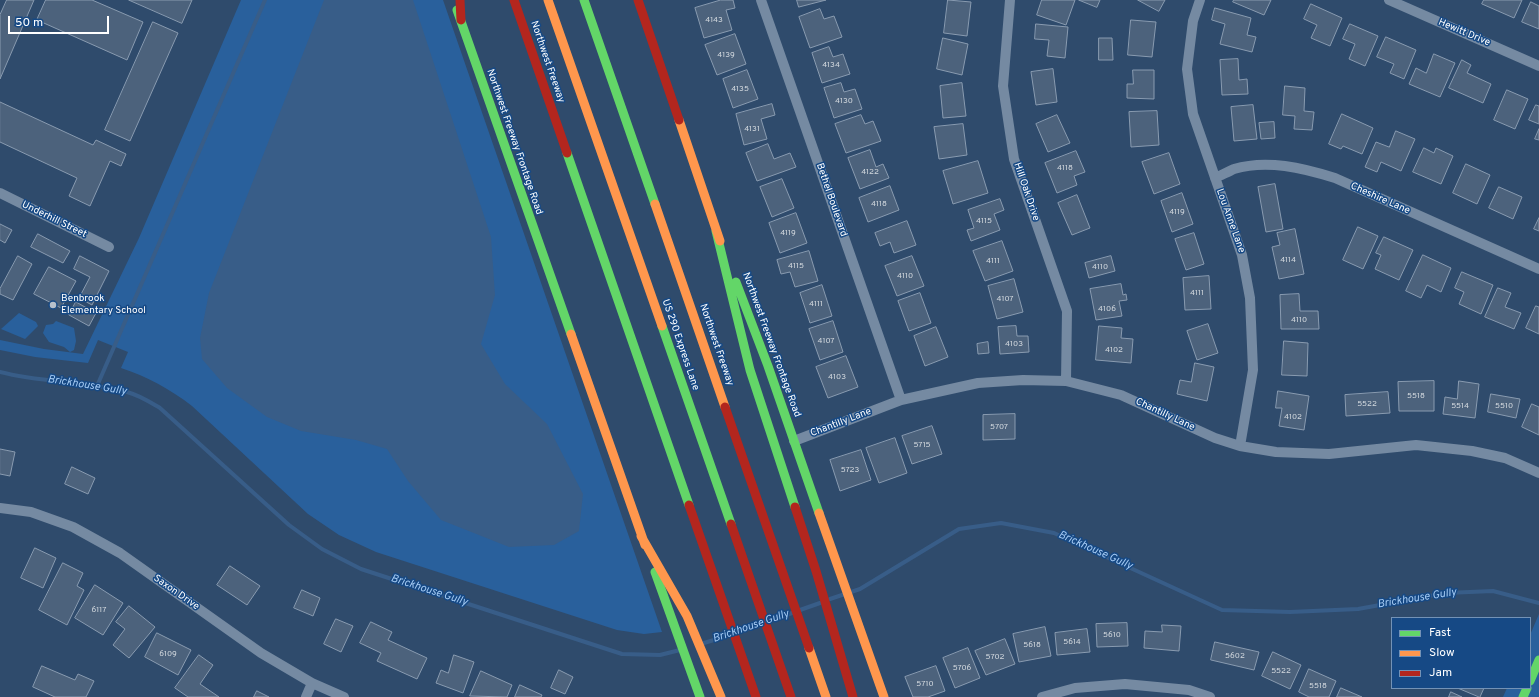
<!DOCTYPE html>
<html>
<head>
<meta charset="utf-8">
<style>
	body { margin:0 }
	#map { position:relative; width:1539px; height:697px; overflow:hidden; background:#2f4b6c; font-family:Overpass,sans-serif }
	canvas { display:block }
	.legend { position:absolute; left:1391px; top:617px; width:140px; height:72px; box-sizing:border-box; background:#164985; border:1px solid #7392b6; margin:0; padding:5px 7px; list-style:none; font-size:12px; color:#fff }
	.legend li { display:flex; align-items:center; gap:8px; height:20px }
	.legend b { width:20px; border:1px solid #7392b6 }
	.scale { position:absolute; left:8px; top:16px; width:101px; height:18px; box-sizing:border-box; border:2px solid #fff; border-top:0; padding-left:5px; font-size:12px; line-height:14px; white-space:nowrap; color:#fff; -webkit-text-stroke:3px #164985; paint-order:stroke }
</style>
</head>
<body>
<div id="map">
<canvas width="1539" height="697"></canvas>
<ul class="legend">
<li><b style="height:5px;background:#63d668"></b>Fast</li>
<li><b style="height:5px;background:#ff974d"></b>Slow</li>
<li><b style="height:5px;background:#b3261e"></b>Jam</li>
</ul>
<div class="scale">50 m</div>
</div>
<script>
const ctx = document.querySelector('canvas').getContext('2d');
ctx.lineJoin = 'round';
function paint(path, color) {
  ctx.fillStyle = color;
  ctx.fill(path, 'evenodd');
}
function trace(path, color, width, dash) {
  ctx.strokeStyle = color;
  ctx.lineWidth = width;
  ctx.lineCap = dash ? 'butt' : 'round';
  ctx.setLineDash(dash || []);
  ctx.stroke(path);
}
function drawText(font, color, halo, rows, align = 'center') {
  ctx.font = font + ' Overpass,sans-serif';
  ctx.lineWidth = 3;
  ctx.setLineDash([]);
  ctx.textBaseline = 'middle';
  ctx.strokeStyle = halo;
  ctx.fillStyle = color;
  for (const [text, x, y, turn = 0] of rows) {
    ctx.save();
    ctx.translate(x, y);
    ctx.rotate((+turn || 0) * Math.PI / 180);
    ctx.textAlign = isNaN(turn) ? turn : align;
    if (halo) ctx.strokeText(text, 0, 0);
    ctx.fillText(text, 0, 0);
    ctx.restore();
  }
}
const green = new Path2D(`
	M241 0H443L662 632 644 634 617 630 376 552 339 535 308 514 192 406C170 389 148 377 121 368L128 352 98 340 88 363 35 357 0 350V340L44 349 83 354 139 238Z
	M19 313 36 322 38 326 25 339 1 329Z
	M56 321 74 328 76 341 74 350 70 352 64 347 49 342 43 333 46 325 53 324Z
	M1539 614V697H1503L1507 688H1530V635Z`);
const water = new Path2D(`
	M324 0H413L491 237 495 295 481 344 505 384 547 424 583 494 579 531 554 545 509 547 441 520 408 481 387 449 356 440 301 431 267 417 227 388 202 359 200 338 209 293Z`);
const stream = new Path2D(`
	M0 372C42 383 86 381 127 392 139 395 150 402 160 408L289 525 322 549 361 569 622 654 660 655 680 650
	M97 386 265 0
	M851 592 860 589 959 529 1001 523 1054 533 1222 610 1290 612 1358 609 1446 593 1493 591 1539 603
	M830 599 845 594
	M800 610 820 603
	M770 621 792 613
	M738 632 760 625
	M704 643 730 635`);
const building = new Path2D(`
	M7 0H34L0 79V15Z
	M46 0H92L143 22 127 60 37 20Z
	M129 0H192L182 23Z
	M721 0H733L735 8 726 10 732 30 704 38 695 8Z
	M797 0H826L799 7Z
	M948 0 971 2 967 36 944 33Z
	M1042 0H1075L1066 25 1037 15Z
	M1079 0H1100L1097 7Z
	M1138 0H1165L1159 11Z
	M1234 0H1271L1264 15 1233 2Z
	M1484 0H1522L1514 18 1482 4Z
	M1531 2 1539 6V29L1522 22Z
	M1311 4 1342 18 1330 46 1311 38 1317 25 1304 19Z
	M1215 8 1251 18 1247 35 1256 37 1252 52 1220 44 1225 24 1212 20Z
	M820 9 824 19 834 16 842 37 810 48 799 17Z
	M1131 20 1156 22 1152 57 1128 55Z
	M153 22 178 33 130 141 105 130Z
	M1036 24 1068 27 1065 58 1047 56 1049 40 1035 39Z
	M1350 24 1378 36 1365 66 1349 59 1355 44 1343 39Z
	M735 34 746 64 717 75 705 45Z
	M1386 37 1416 50 1404 79 1390 73 1394 64 1377 57Z
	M943 38 968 44 962 75 937 69Z
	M1099 38H1112L1113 60H1099Z
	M829 47 833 57 843 54 850 74 822 83 812 53Z
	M1434 54 1455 63 1440 97 1409 84 1416 68 1426 73Z
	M1238 59 1239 80 1247 79 1248 94 1222 95 1220 60Z
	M1462 60 1471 65 1467 73 1491 84 1483 103 1449 88Z
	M1053 69 1057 102 1036 105 1031 72Z
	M747 70 758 99 733 108 723 79Z
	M1133 70H1154V99L1127 98V84H1133Z
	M841 83 844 92 855 89 862 109 834 118 824 88Z
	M962 83 966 116 943 118 940 86Z
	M1285 86 1305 88 1304 111 1314 112 1312 130 1294 129 1295 116 1283 115Z
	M1507 90 1528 99 1515 129 1494 120Z
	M0 102 93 145 96 140 126 154 121 166 110 161 90 206 69 196 77 178 0 142Z
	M772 104 775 115 761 119 767 139 744 145 736 114Z
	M1253 105 1257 139 1234 141 1231 107Z
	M1536 105 1539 106V124L1529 120Z
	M1157 111 1159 145 1131 147 1129 112Z
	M1342 114 1373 128 1362 154 1343 146 1341 149 1329 144Z
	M861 115 865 124 873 121 881 141 846 153 835 124Z
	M1057 115 1070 143 1048 152 1036 124Z
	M1274 122 1275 138 1261 139 1259 123Z
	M963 124 967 155 939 159 934 127Z
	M1539 129V140L1535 139Z
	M1396 131 1415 139 1401 171 1381 162 1377 172 1365 167 1376 142 1389 147Z
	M768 144 774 159 790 153 796 167 757 181 746 153Z
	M1424 148 1434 153 1436 148 1453 156 1441 184 1413 172Z
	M870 150 876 167 883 164 889 178 860 189 848 158Z
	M1076 151 1085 172 1074 176 1077 185 1057 193 1045 163Z
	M1169 153 1180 184 1154 194 1142 162Z
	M978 161 988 193 953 204 943 171Z
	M1466 164 1490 175 1477 204 1453 193Z
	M782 179 794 208 772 217 760 187Z
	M1275 184 1283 229 1266 232 1258 187Z
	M890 186 899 210 868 222 859 198Z
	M1499 187 1522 197 1513 219 1489 208Z
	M1182 193 1193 224 1172 232 1161 201Z
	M1077 195 1090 228 1072 235 1058 203Z
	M1000 199 1004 210 994 214 1000 230 971 241 967 230 974 228 968 210Z
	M796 213 807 243 780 253 769 223Z
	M1539 218V231L1534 229Z
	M907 221 916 245 894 253 890 242 880 246 875 233Z
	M0 224 12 230 5 243 0 240Z
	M1358 227 1378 236 1363 269 1343 260Z
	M1295 229 1304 274 1279 279 1272 247 1280 245 1277 233Z
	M1194 233 1204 264 1186 270 1175 239Z
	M38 234 70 251 63 263 31 247Z
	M1384 237 1413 250 1399 280 1375 269 1381 255 1376 253Z
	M1002 241 1013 271 985 281 973 251Z
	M809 251 818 281 795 287 790 272 781 274 777 260Z
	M1423 255 1451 268 1441 292 1427 285 1421 298 1406 291Z
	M18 256 32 264 13 300 0 294V289Z
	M80 256 109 271 92 305 79 298 90 277 74 269Z
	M912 256 924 286 897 296 885 266Z
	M1111 256 1115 271 1089 278 1085 263Z
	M49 267 76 281 61 308 34 294Z
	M1462 272 1493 285 1481 314 1459 304 1464 292 1455 288Z
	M1209 276 1211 309 1185 310 1183 278Z
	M1014 279 1023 312 997 319 988 286Z
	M1121 284 1123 295 1126 294 1127 300 1119 301 1122 316 1096 320 1090 289Z
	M822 285 832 316 810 323 800 293Z
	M1498 288 1511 293 1505 307 1521 313 1514 329 1485 317Z
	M920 293 931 323 909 331 898 301Z
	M1299 294 1300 311H1318L1319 329H1281L1280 295Z
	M76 302 96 313 89 326 69 315Z
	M1536 306 1539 307V334L1526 328Z
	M833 321 843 352 820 360 809 329Z
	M1208 324 1218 353 1197 360 1187 331Z
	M1016 326 1017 336H1028L1029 352 1000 354 998 327Z
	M1099 326 1122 328 1121 338 1133 339 1131 363 1096 360Z
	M936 327 948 357 925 366 914 336Z
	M1284 341 1308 343 1307 376 1282 375Z
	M988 342 989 353 978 354 977 344Z
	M846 356 858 387 828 398 816 367Z
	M1195 363 1214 367 1207 401 1177 394 1180 380 1191 382Z
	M1434 381V411H1399L1398 382Z
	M1459 381 1479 384 1475 418 1443 414 1445 397 1457 399Z
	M1278 391 1309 396 1304 430 1279 426 1282 408H1276Z
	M1388 392 1390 413 1346 416 1345 395Z
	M1491 394 1520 399 1516 418 1488 412Z
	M1532 404 1539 407V435L1522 427Z
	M1015 414V439L983 440V415Z
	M932 426 942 454 912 464 902 436Z
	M895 438 907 473 879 483 866 448Z
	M0 449 15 452 10 476 0 474Z
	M861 450 871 480 840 491 830 460Z
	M72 467 95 478 88 494 65 484Z
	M35 548 56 558 43 588 21 578Z
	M63 563 83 573 77 586 84 590 67 625 39 610Z
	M230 566 260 586 247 605 217 585Z
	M95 585 123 603 103 635 75 618Z
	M302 590 320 598 313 616 294 608Z
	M129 606 155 627 129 658 113 645 125 629 116 622Z
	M336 619 353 626 341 652 324 644Z
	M371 622 392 632 388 640 427 658 417 679 377 661 381 653 360 643Z
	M1127 623 1128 646 1097 647 1096 624Z
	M1162 625 1181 626 1179 651 1144 648 1145 631 1162 632Z
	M1045 627 1051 656 1019 662 1013 634Z
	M1087 629 1090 652 1057 655 1055 633Z
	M157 633 191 650 178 675 145 657Z
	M1005 639 1015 664 986 675 975 651Z
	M1215 642 1259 652 1254 670 1211 660Z
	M968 648 980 678 955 688 943 658Z
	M1273 652 1301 665 1290 689 1262 676Z
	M199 655 213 665 200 684 219 697H188L175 688Z
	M454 655 474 662 463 693 436 683 441 670 448 673Z
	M42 666 75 680 78 674 94 681 86 697H55L33 687Z
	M936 666 945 691 928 697H913L905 677Z
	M1309 669 1336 681 1329 697H1309L1299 692Z
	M559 670 573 677 565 694 551 688Z
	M481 671 512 685 507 697 470 696Z
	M520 685 542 695 541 697H515Z
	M1341 688 1362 697H1337Z
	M1458 688H1484L1480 697Z
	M257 691 269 697H254Z
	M1451 692 1462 697H1449Z`);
const street = new Path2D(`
	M761 0 901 400
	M1010 0 1003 86 1014 159 1067 311 1066 381
	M1200 0 1193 21 1187 69 1193 114 1242 255 1250 298 1253 370 1240 446
	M1389 0 1539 66
	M1215 178C1221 175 1228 172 1234 169 1267 159 1303 168 1335 178L1539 269
	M0 193 109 247
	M794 441 901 400 978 383 1023 380 1066 381 1121 395 1215 438 1240 446 1276 452 1329 454 1416 445 1472 451 1505 458 1539 473
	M0 508 31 512 73 527 120 553 261 653 312 683 344 697
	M306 697 312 683
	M1042 697 1075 688 1125 684 1189 690 1210 697`);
const fast = new Path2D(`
	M584 0 655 204
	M457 10 571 334
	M567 153 689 505
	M716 231 750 370 795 507
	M736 282 768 366 819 513
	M662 326 731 524
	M655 572 700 697
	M1530 681 1539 660
	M1523 697 1527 688`);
const slow = new Path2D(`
	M548 0 662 326
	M679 120 720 241
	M655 204 725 407
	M571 334 645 545
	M819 513 884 697
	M641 536 687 616 721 697
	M809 648 826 697`);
const jam = new Path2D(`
	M460 0 461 20
	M514 0 567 153
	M638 0 679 120
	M725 407 809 648
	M689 505 756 697
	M795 507 816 571 853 697
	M731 524 791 697`);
const markers = [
	[53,305,4,"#b6c0cc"]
];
const numberNames = [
	["4143",714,20],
	["4139",726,55],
	["4134",831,65],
	["4135",740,89],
	["4130",844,101],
	["4131",752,129],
	["4118",1065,168],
	["4122",870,172],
	["4118",879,204],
	["4119",1177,212],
	["4115",984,221],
	["4119",788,233],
	["4114",1288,260],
	["4111",993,261],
	["4115",796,266],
	["4110",1100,267],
	["4110",905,276],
	["4111",1197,293],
	["4107",1005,299],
	["4111",816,304],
	["4106",1107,309],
	["4110",1299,320],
	["4107",826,341],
	["4103",1014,344],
	["4102",1114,350],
	["4103",837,377],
	["5518",1416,396],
	["5522",1367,404],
	["5514",1460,406],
	["5510",1504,406],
	["4102",1293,417],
	["5707",999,427],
	["5715",922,445],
	["5723",850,470],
	["6117",99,610],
	["5610",1112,635],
	["5614",1072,642],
	["5618",1032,645],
	["6109",168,654],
	["5602",1235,656],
	["5702",995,657],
	["5706",962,668],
	["5522",1281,671],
	["5710",925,684],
	["5518",1318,686]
];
const streetNames = [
	["Hewitt Drive",1464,33,23],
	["Northwest Freeway",547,62,71],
	["Northwest Freeway Frontage Road",514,142,71],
	["Hill Oak Drive",1026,192,71],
	["Cheshire Lane",1380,199,24],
	["Bethel Boulevard",831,200,71],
	["Underhill Street",54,220,26],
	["Lou Anne Lane",1230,221,70],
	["US 290 Express Lane",680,345,71],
	["Northwest Freeway",716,345,71],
	["Northwest Freeway Frontage Road",771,345,70],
	["Chantilly Lane",1165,415,25],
	["Chantilly Lane",841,423,-21],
	["Saxon Drive",176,593,35]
];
const poiNames = [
	["Benbrook",61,299],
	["Elementary School",61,311]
];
const waterNames = [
	["Brickhouse Gully",87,386,9],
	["Brickhouse Gully",1095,551,24],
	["Brickhouse Gully",429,591,18],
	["Brickhouse Gully",1417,599,-9],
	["Brickhouse Gully",751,627,-19]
];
paint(green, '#29609c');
paint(water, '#385d88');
trace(stream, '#385d88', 4);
paint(building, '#4c627c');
trace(building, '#899bb0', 1);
trace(street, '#758aa2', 10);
trace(fast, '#63d668', 9);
trace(slow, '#ff974d', 9);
trace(jam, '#b3261e', 9);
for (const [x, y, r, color] of markers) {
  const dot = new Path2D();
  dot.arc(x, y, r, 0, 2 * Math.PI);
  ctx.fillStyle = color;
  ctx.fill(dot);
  trace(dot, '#164985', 1.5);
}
drawText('8px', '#d2d8de', null, numberNames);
drawText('10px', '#fff', '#164985', streetNames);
drawText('10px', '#fff', '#164985', poiNames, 'left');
drawText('italic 11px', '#a6ccf5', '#164985', waterNames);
</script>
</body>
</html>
